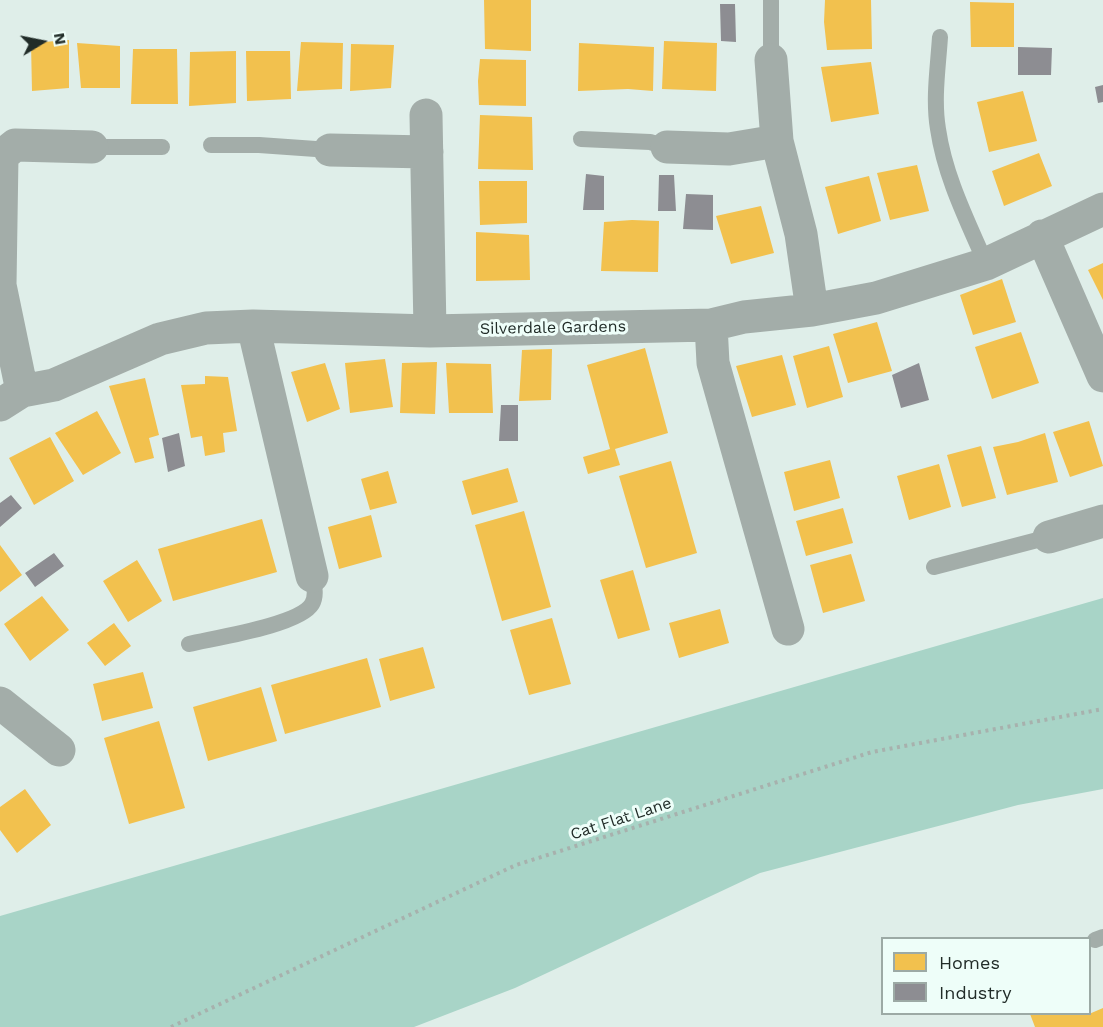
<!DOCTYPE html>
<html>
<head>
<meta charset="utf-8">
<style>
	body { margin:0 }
	#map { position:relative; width:1103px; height:1027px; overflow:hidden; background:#dfeee9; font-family:"Work Sans",sans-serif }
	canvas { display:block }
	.legend { position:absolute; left:881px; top:937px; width:210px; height:78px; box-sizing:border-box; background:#eefef9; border:2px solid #9caaa5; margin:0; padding:8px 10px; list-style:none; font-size:18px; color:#212c28 }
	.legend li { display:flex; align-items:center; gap:12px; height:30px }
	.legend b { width:30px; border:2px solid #9caaa5 }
	.north { position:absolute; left:12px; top:12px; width:60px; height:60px; -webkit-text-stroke:4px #eefef9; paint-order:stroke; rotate:80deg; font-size:16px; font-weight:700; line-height:24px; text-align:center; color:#212c28 }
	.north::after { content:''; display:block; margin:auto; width:21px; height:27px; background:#212c28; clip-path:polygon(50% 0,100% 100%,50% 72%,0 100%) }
</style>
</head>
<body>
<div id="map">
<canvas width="1103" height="1027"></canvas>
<ul class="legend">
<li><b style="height:16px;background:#f2c14e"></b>Homes</li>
<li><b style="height:16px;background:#8d8d92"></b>Industry</li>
</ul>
<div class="north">N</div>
</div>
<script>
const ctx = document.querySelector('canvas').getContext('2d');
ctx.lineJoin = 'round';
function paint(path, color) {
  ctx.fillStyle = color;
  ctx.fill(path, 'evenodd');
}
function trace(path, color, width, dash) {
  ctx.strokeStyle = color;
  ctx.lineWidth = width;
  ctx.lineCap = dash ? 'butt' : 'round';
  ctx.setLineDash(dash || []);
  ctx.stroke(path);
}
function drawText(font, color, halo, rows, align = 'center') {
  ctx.font = font + ' "Work Sans",sans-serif';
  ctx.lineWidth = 6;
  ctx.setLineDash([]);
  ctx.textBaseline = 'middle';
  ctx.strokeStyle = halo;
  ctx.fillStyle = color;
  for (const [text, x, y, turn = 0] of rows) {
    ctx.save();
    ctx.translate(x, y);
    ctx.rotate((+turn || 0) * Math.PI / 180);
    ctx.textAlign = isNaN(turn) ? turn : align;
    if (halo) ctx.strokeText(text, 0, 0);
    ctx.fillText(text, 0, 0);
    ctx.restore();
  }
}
const forest = new Path2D(`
	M1103 598V789L1018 805 760 873 515 988 414 1027H0V916Z`);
const homes = new Path2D(`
	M484 0H531V51L485 49Z
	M825 0H871L872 49 827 50 824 22Z
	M970 2 1014 3V47H971Z
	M69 40V88L32 91 31 43Z
	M664 41 717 43 716 91 662 89Z
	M301 42 343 43 342 89 297 91Z
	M77 43 120 46V88H81Z
	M579 43 654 47 653 91 628 89 578 91Z
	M351 44 394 45 391 88 350 91Z
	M133 49H177L178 104H131Z
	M236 51V103L189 106 190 52Z
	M246 51H290L291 99 247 101Z
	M480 59 526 60V106L479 105 478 81Z
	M871 62 879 114 831 122 821 67Z
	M1023 91 1037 141 989 152 977 102Z
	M480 115 532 117 533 170 478 169Z
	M1039 153 1052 186 1004 206 992 171Z
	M917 165 929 211 890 220 877 173Z
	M869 176 881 221 838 234 825 187Z
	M479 181H527V223L480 225Z
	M761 206 774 253 731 264 716 216Z
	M632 220 659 221 658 272 601 271 604 222Z
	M476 232 529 235 530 280 476 281Z
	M1103 263V300L1088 270Z
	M1002 279 1016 322 973 335 960 295Z
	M877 322 892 371 848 383 833 334Z
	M1021 332 1039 383 992 399 975 347Z
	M829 346 843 397 807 408 793 356Z
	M645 348 668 433 615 449 620 465 588 474 583 457 610 449 587 365Z
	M552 349 551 400 519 401 522 350Z
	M782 355 796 405 752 417 736 366Z
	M385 359 393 407 350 413 345 363Z
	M437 362 435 414 400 413 402 363Z
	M325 363 340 409 307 422 291 372Z
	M446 363 491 364 493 413H449Z
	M205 376 228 377 237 431 223 433 225 452 205 456 202 436 191 438 181 385 205 384Z
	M145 378 159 435 149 438 154 458 135 463 109 386Z
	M97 411 121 453 83 475 55 433Z
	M1089 421 1103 466 1070 477 1053 432Z
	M1045 433 1058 482 1007 495 993 447 1018 442Z
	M50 437 74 481 34 505 9 458Z
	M981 446 996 498 962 507 947 455Z
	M830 460 840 498 794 511 784 472Z
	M671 461 697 553 646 568 619 476Z
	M939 464 951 507 909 520 897 476Z
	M508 468 518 502 472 515 462 481Z
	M388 471 397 503 370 510 361 479Z
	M843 508 853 543 806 556 796 521Z
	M524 511 551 607 502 621 475 525Z
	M371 515 382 557 339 569 328 527Z
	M262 519 277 572 173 601 158 549Z
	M0 545 22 575 0 592Z
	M851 554 865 601 823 613 810 565Z
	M137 560 162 601 128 622 103 581Z
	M633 570 650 630 618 639 600 580Z
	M42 596 69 630 30 661 4 624Z
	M720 609 729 643 679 658 669 623Z
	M552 618 571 684 529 695 510 630Z
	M114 623 131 646 105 666 87 643Z
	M423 647 435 688 390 701 379 659Z
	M367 658 381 707 285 734 271 685Z
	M143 672 153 708 102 721 93 684Z
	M261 687 277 741 208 761 193 707Z
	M159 721 185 808 129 824 104 738Z
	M25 789 51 825 17 853 0 830V807Z
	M1103 1008V1027H1035L1030 1014H1089Z`);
const industry = new Path2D(`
	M720 4H735L736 42 721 41Z
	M1018 47 1052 48 1051 75H1018Z
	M1103 85V102L1098 103 1095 87Z
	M586 174 604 176V210H583Z
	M659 175H674L676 211H658Z
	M686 194 713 195V230L683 229Z
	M919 363 929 400 901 408 892 375Z
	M501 405H518V441H499Z
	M179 433 185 466 168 472 162 438Z
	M11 495 22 508 0 527V503Z
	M54 553 64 566 35 587 25 573Z`);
const path = new Path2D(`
	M171 1027 516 865 872 752 1103 709`);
const service = new Path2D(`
	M771 1V60
	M940 37C938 68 933 99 938 129 945 177 967 220 986 264
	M581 139 650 142 667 147
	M211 145H259L330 150
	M92 147H162
	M934 567 1049 537
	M189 644C214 638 300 625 312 604 317 595 314 585 312 576
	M1095 940 1103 937`);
const minor = new Path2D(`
	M771 60 777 141 801 234 812 310
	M426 115 430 331
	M667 147 729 149 777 141
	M330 150 427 152
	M1042 236 1103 376
	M711 325 713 363 788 629
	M253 326 312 576
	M22 391 0 285 2 156 15 145 92 147
	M0 405 22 391 54 385 160 339 206 328 253 326 430 331 711 325 744 317 812 310 876 298 986 264 1103 209
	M1049 537 1103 521
	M0 703 59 750`);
const streetNames = [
	["Silverdale Gardens",553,328,-1],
	["Cat Flat Lane",621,819,-18]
];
paint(forest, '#a8d4c7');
paint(homes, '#f2c14e');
paint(industry, '#8d8d92');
trace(path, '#a7b1ad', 4, [3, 4.5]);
trace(service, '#a3ada9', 16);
trace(minor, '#a3ada9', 33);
drawText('16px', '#212c28', '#eefef9', streetNames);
</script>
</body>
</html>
